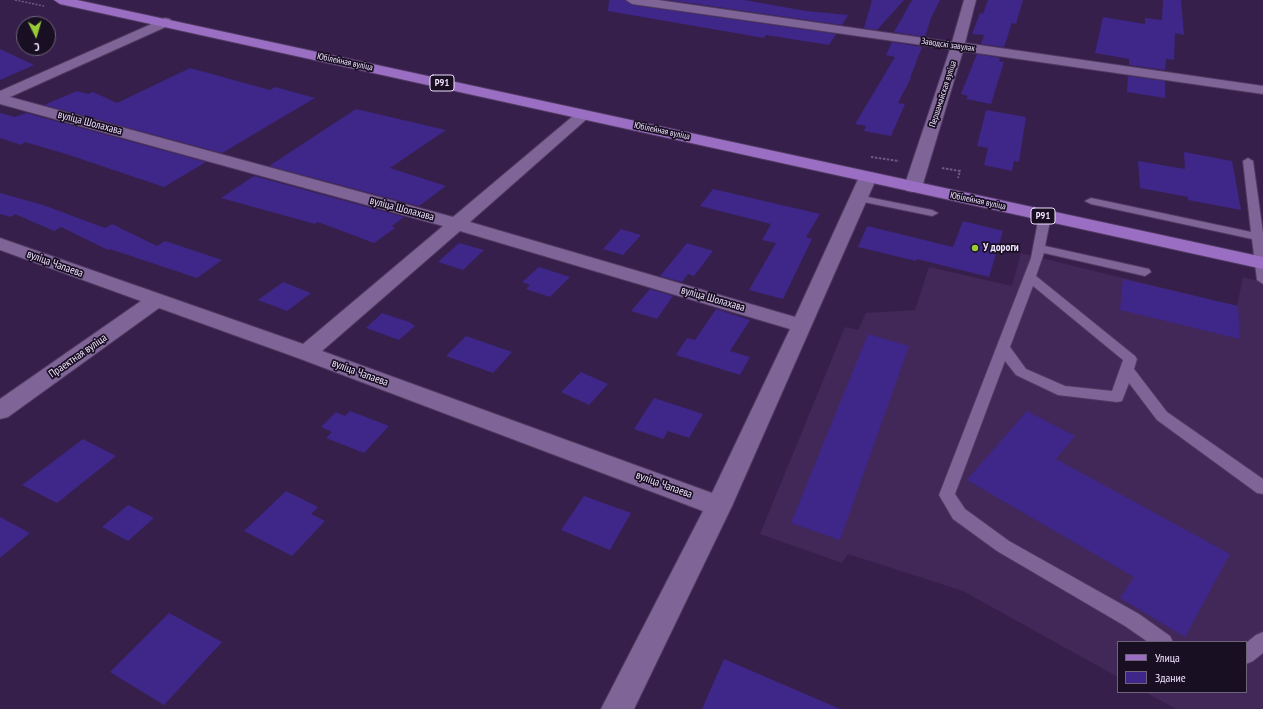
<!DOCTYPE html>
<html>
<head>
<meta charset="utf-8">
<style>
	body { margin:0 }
	#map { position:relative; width:1263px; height:709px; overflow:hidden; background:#371f4b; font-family:"PT Sans Narrow",sans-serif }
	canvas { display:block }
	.legend { position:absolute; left:1117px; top:641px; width:130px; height:52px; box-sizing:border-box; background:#190f23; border:1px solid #6e637a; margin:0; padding:5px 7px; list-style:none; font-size:12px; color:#eee1fd }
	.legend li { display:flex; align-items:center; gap:8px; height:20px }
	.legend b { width:20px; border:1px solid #6e637a }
	.north { position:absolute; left:16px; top:16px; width:40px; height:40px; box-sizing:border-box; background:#190f23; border:1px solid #6e637a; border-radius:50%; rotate:175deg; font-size:11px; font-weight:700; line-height:16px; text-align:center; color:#eee1fd }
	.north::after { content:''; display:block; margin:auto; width:14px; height:18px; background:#98cb37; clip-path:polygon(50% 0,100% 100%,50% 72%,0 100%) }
</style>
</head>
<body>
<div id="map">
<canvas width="1263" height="709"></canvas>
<ul class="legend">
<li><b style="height:5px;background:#9a6ec2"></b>Улица</li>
<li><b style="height:11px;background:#3e2788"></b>Здание</li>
</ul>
<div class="north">С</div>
</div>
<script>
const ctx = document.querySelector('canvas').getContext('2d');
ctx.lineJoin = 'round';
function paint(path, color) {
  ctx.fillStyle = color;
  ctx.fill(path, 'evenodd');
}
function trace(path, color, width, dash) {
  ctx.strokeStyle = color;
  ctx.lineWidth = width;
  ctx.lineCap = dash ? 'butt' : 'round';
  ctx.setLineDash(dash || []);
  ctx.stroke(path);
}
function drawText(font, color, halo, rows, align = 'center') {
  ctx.font = font + ' "PT Sans Narrow",sans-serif';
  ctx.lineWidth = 3.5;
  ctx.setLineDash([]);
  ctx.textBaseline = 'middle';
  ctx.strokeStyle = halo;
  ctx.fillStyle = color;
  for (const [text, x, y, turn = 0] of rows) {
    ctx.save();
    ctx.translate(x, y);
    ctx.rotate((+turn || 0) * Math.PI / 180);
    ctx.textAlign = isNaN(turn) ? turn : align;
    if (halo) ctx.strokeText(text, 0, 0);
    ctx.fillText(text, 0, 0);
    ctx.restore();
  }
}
const built = new Path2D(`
	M1021 253 1237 306 1243 277 1263 282V709H1176L1145 692H1246V642H1118V677L963 591 848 554 842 563 760 534 845 327 858 330 866 313 915 310 929 267 1012 286Z`);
const building = new Path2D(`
	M609 0H625L632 5 836 34 829 45 766 35 764 38 608 11Z
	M669 0H744L806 11 848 15 842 25Z
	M872 0H904L877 30 864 28Z
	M912 0H940L931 18 925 37 894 32Z
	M988 0H1023L1016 24 1012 23 1004 47 981 44 984 35 972 34 980 13 983 14Z
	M1163 0H1181L1184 35 1175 33 1174 60 1166 59 1165 70 1129 65V59L1095 53 1103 17 1145 24V18L1162 20Z
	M892 42 922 47 910 78H911L898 103 905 104 891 136 864 131 866 126 855 124 895 57 886 55Z
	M0 49 34 65 0 80Z
	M977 54 1000 58 999 61 1004 62 991 104 966 99 968 96 961 94Z
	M190 68 270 90 275 87 315 98 222 153 44 105 77 91 88 94 93 92 117 103Z
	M1128 76 1165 81V98L1127 92Z
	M356 109 446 130 390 168 446 186 419 206 269 166Z
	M986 110 1026 117 1019 162 1014 161 1012 171 984 165 988 148 977 146Z
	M0 113 15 117 26 113 206 162 164 187 66 154 25 142 21 145 0 138Z
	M1184 152 1232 161 1241 210 1188 200V197L1140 188 1138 161 1185 169Z
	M254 176 404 217 392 226 395 228 374 243 318 222 315 224 221 198Z
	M713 189 820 214 806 237 812 239 783 299 749 290 776 243 762 240 771 224 700 206Z
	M0 193 43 205 105 228 112 224 157 246 165 241 222 260 197 278 110 249 108 250 61 227 54 231 15 214 11 217 0 214Z
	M963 221 1003 231 989 277 917 259 916 261 858 247 867 226 953 247Z
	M621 229 641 235 623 255 603 249Z
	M459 243 484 250 463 270 438 262Z
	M687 243 713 251 694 276 688 274 682 282 660 276Z
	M539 267 570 277 550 297 526 289 530 285 522 282Z
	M1123 279 1238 306 1240 339 1120 310Z
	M283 282 311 293 287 311 258 300Z
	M650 289 673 296 657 319 631 311Z
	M716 309 750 320 730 351 750 357 740 375 676 355 687 338 695 340Z
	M382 313 409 322 415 326 399 340 366 328Z
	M868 334 909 346 840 540 791 523Z
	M466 336 512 352 493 373 446 356Z
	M581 372 608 384 589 405 561 392Z
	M654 398 703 414 689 438 668 431 663 439 634 429Z
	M350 411 389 426 364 453 326 438 332 432 321 427 336 412 345 416Z
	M1027 411 1075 436 1056 459 1230 554 1185 637 1120 598 1134 577 967 480Z
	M83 439 116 456 57 503 22 485Z
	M286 491 318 507 311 514 325 521 292 556 244 531Z
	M584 496 631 513 610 550 561 530Z
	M128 505 154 518 128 541 102 527Z
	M0 517 30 533 0 558Z
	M169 613 222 642 164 705 110 672Z
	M724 659 840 709H702Z`);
const pathFar1 = new Path2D(`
	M15 0 44 6`);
const path = new Path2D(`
	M871 157 899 161
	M942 168 960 171 958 178`);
const lane = new Path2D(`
	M1248 158 1253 161 1263 233V284L1257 280 1252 239 1091 204 1085 201 1091 198 1251 232 1243 161Z
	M858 195 932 210 938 213 932 216 854 200 852 198 854 196Z
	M1045 213 1051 216 1045 246 1149 269 1151 272 1145 276 1044 253 1036 276 1135 356 1137 359 1134 369 1167 412 1263 479V494L1257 493 1157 420 1129 383 1122 401 1117 402 1058 395 1016 375 1005 361 955 494 965 509 1009 541 1139 614 1170 636 1173 642H1148L1125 626 997 551 953 519 939 495 1031 258 1039 216ZM1033 286 1123 360 1112 391 1065 386 1026 369 1010 347Z
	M1263 632V653L1253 661 1246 664V643L1256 635Z`);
const street = new Path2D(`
	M626 0H658L952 42 964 0H976L965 43 1263 86V94L963 51 922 187 919 191 913 192 907 191 904 187 950 49 632 4Z
	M165 18 170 19 171 22 170 25 10 97 453 217 579 111H589L592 114 589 117 470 222 795 317 859 177 862 173 868 172 874 173 877 177 732 506 634 709H601L703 511 298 358 159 308 8 417 0 419V399L141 301 0 250V238L303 344 443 226 0 104V91ZM460 231 790 329 712 493 322 351Z`);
const primary = new Path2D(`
	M54 0H77L1263 257V269L60 4Z`);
const markers = [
	[975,248,4,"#98cb37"]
];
const farStreetnames = [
	["Заводскі завулак",948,45,8],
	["Юбілейная вуліца",345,62,12],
	["Першамайская вуліца",943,94,-72],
	["Юбілейная вуліца",662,131,12],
	["Юбілейная вуліца",978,201,12]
];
const shields = [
	[442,83,24],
	[1043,216,24]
];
const shieldNames = [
	["Р91",442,83],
	["Р91",1043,216]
];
const streetNames = [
	["вуліца Шолахава",90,123,15],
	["вуліца Шолахава",402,209,15],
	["вуліца Чапаева",55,264,20],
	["вуліца Шолахава",713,299,16],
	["Праектная вуліца",78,356,-35],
	["вуліца Чапаева",360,373,20],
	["вуліца Чапаева",664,485,20]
];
const poiNames = [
	["У дороги",983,248]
];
paint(built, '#422759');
paint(building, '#3e2788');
trace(lane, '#503a61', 2);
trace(street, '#503a61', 2);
trace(primary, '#503a61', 2);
trace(pathFar1, '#6f5b82', 1.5, [2, 1.5]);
trace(path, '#6f5b82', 2, [2.5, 1.5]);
paint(lane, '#7e6497');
paint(street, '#7e6497');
paint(primary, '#9a6ec2');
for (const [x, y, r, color] of markers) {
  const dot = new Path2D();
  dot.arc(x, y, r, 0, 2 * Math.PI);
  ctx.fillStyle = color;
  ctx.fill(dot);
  trace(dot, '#190f23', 1.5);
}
drawText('9px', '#eee1fd', '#190f23', farStreetnames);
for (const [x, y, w] of shields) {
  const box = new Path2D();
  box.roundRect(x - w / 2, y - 8, w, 16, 3);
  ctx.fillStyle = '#190f23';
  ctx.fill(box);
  trace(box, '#eee1fd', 1);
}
drawText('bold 10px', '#eee1fd', null, shieldNames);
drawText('11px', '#eee1fd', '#190f23', streetNames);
drawText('bold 11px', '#eee1fd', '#190f23', poiNames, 'left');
</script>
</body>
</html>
